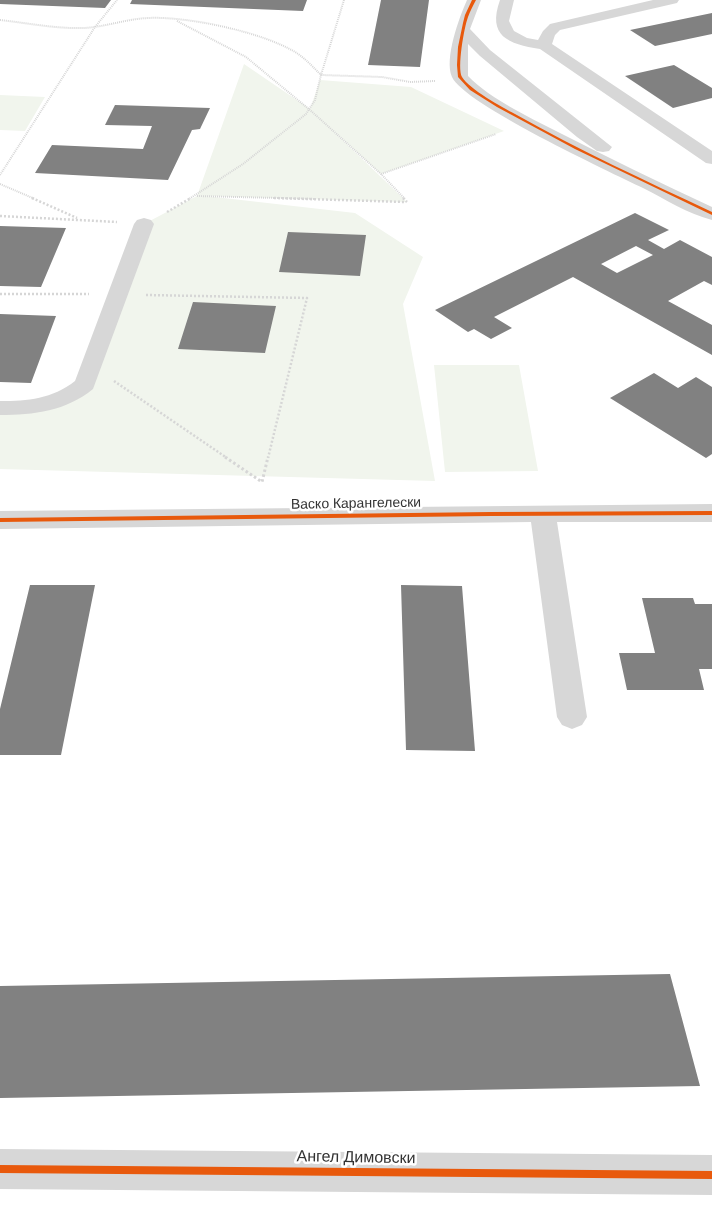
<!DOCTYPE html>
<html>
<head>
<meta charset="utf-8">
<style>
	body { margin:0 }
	canvas { display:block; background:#fff }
</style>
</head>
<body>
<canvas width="712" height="1230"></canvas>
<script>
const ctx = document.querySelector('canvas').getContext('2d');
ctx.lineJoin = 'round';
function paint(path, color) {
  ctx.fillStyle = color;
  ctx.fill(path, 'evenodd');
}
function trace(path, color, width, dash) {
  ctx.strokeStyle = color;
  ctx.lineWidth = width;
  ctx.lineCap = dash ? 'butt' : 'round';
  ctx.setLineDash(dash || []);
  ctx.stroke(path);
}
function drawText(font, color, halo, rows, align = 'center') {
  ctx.font = font + ' "DM Sans",sans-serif';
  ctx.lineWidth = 5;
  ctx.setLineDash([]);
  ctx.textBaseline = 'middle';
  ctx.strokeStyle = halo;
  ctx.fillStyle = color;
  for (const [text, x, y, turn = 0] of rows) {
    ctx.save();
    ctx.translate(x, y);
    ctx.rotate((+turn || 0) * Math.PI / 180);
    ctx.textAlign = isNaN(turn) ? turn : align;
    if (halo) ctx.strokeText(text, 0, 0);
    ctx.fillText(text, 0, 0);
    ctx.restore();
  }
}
const green = new Path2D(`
	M244 64 310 109 320 80 411 87 504 131 381 174 328 126 407 202 206 196 355 213 423 257 403 304 435 481 0 469V408L75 393 144 224 197 196Z
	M0 95 45 97 25 131 0 130Z
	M434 365H519L538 471 445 472Z`);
const building = new Path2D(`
	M0 0H111L105 8 0 4Z
	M132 0H307L303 11 130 4Z
	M381 0H429L420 67 368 65Z
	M712 13V34L655 46 630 30Z
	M674 65 712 88V98L673 108 625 76Z
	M115 105 210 108 200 129 192 130 168 180 35 173 52 145 143 149 152 126 105 125Z
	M635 213 669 230 648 240 664 249 680 240 712 257V285L704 281 668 301 712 325V355L573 277 494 317 512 328 491 339 474 329 468 332 435 310ZM636 246 653 255 617 273 601 264Z
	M0 226 66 228 41 287 0 286Z
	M288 232 366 235 360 276 279 272Z
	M193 302 276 306 265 353 178 349Z
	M0 314 56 316 31 383 0 382Z
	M654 373 678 388 696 377 712 387V454L706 458 610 398Z
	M30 585H95L61 755H0V709Z
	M401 585 462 586 475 751 406 750Z
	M642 598H693L695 604H712V669H699L704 690H627L619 653H655Z
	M670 974 700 1086 0 1098V986Z`);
const pathFar2 = new Path2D(`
	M344 0 321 75 382 77 410 82 435 81
	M0 20C27 23 57 29 84 28 105 27 126 19 148 18 187 16 262 32 295 52 305 58 313 67 321 75L315 100 306 114 243 164 189 199
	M177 21 246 57 310 110 381 174 405 199
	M381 174 496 134
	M0 175 95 27 117 0
	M0 184 35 199
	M197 196 317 199`);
const pathFar1 = new Path2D(`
	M32 198 77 218
	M274 198 406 202
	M403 198 407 202
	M167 212 191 198
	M0 216 117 222
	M0 294H89
	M146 295 307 298 268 458
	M114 381 227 458`);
const path = new Path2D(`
	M225 457 262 482 268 457`);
const minor = new Path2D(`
	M467 0H481L470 29 490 50 612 147 609 151 603 152 597 151 577 137 480 56 468 44V76C492 100 527 116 558 132 609 158 660 183 712 207V220C688 214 665 199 643 188 610 172 464 104 452 77 444 59 459 18 467 0Z
	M500 0H514L509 21 514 31 527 38 538 40 543 31 550 24 653 0H679L677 3 560 30 555 35 552 44 712 151V164L706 163 540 49C508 44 487 36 500 0Z
	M144 218 151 220 154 224 93 389C66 411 34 415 0 415V401C28 401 52 399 75 381L134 224 137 220Z
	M712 504V522H557L587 717 582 725 572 729 562 725 557 717 531 522 0 529V511Z
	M0 1149 712 1155V1195L0 1189Z`);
const cycleway = new Path2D(`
	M472 0H476C473 6 470 11 468 17 464 28 457 68 462 77 469 89 502 107 515 114 579 150 646 181 712 212V215L575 149 497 107 470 90 458 77 457 65 458 47 463 23 465 15Z
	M712 511V515L491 516 0 522V518L491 512Z
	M0 1165 712 1171V1179L0 1173Z`);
const streetNames = [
	["Васко Карангелески",356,504,-1]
];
const nearStreetnames = [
	["Ангел Димовски",356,1158,1]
];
paint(green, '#f1f5ed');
paint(building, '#818181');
trace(pathFar2, '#d6d6d6', 2, [1, 1]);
trace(pathFar1, '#d6d6d6', 2.5, [2, 2]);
trace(path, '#d6d6d6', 3, [2.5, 2.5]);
paint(minor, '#d7d7d7');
paint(cycleway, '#e8590c');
drawText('14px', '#333', '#fff', streetNames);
drawText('16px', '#333', '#fff', nearStreetnames);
</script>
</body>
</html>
